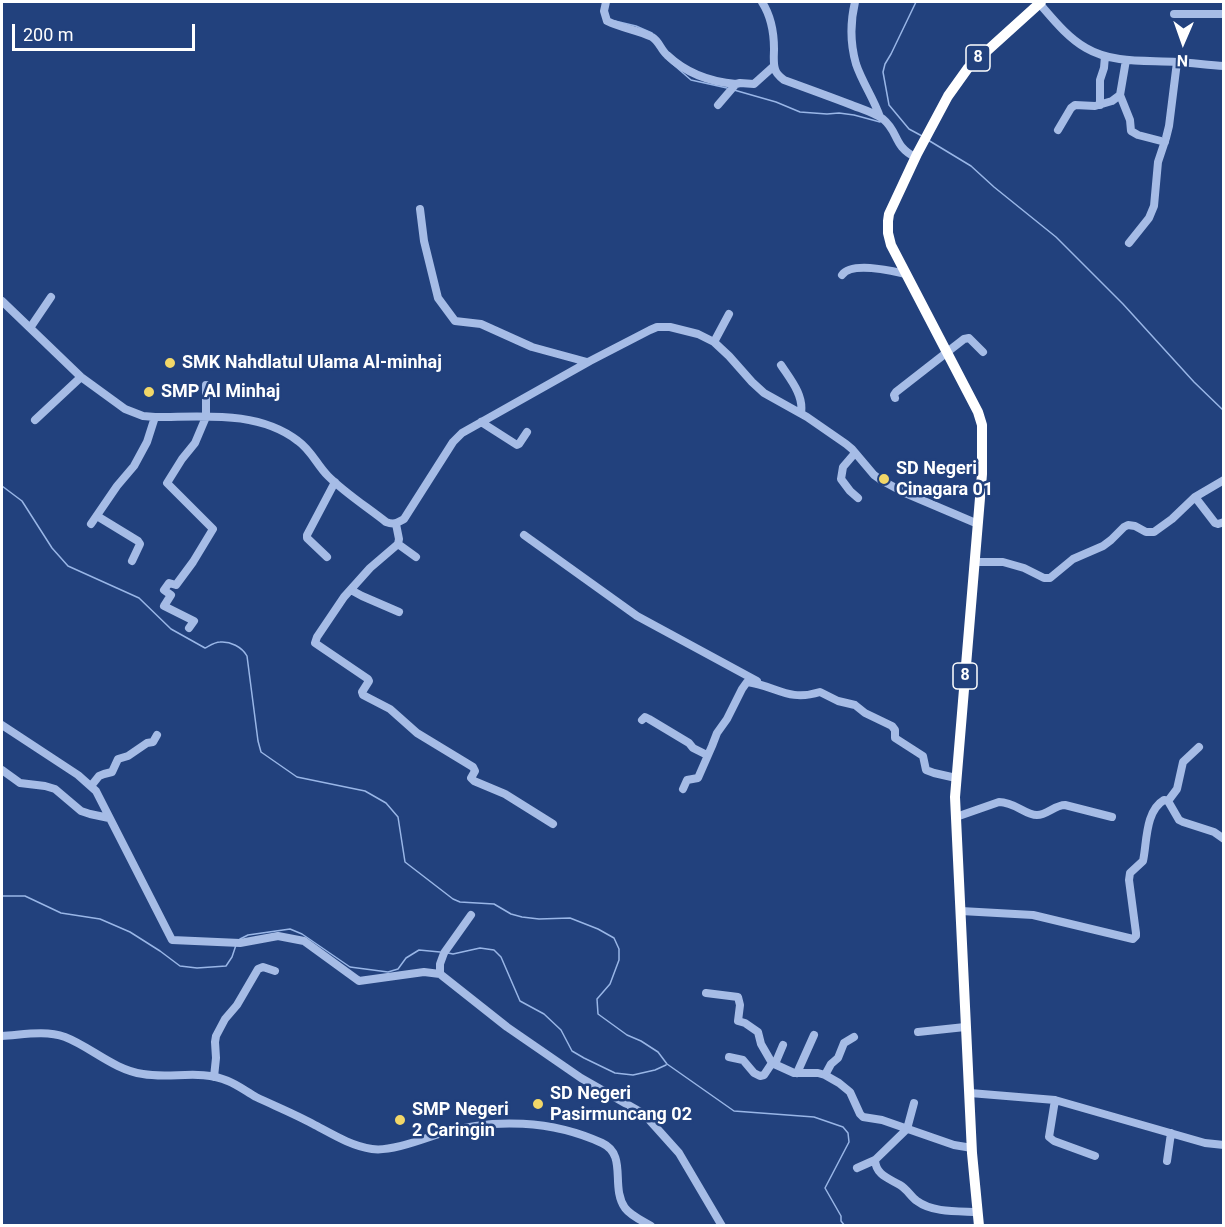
<!DOCTYPE html>
<html>
<head>
<meta charset="utf-8">
<style>
	body { margin:0 }
	#map { position:relative; width:1225px; height:1227px; overflow:hidden; background:#22417d; font-family:Roboto,sans-serif }
	canvas { display:block }
	.frame { position:absolute; inset:0; border:3px solid #fff; pointer-events:none }
	.north { position:absolute; left:1153px; top:12px; width:60px; height:60px; -webkit-text-stroke:4px #22417d; paint-order:stroke; rotate:182deg; font-size:16px; font-weight:700; line-height:24px; text-align:center; color:#fff }
	.north::after { content:''; display:block; margin:auto; width:21px; height:27px; background:#fff; clip-path:polygon(50% 0,100% 100%,50% 72%,0 100%) }
	.scale { position:absolute; left:12px; top:24px; width:183px; height:27px; box-sizing:border-box; border:3px solid #fff; border-top:0; padding-left:8px; font-size:18px; line-height:21px; white-space:nowrap; color:#fff; -webkit-text-stroke:4px #22417d; paint-order:stroke }
</style>
</head>
<body>
<div id="map">
<canvas width="1225" height="1227"></canvas>
<div class="frame"></div>
<div class="north">N</div>
<div class="scale">200 m</div>
</div>
<script>
const ctx = document.querySelector('canvas').getContext('2d');
ctx.lineJoin = 'round';
function trace(path, color, width, dash) {
  ctx.strokeStyle = color;
  ctx.lineWidth = width;
  ctx.lineCap = dash ? 'butt' : 'round';
  ctx.setLineDash(dash || []);
  ctx.stroke(path);
}
function drawText(font, color, halo, rows, align = 'center') {
  ctx.font = font + ' Roboto,sans-serif';
  ctx.lineWidth = 5;
  ctx.setLineDash([]);
  ctx.textBaseline = 'middle';
  ctx.strokeStyle = halo;
  ctx.fillStyle = color;
  for (const [text, x, y, turn = 0] of rows) {
    ctx.save();
    ctx.translate(x, y);
    ctx.rotate((+turn || 0) * Math.PI / 180);
    ctx.textAlign = isNaN(turn) ? turn : align;
    if (halo) ctx.strokeText(text, 0, 0);
    ctx.fillText(text, 0, 0);
    ctx.restore();
  }
}
const stream = new Path2D(`
	M916 2 891 54 885 64 883 72 889 105 909 129 922 136
	M615 21 636 26 652 33
	M668 60 691 80 727 88
	M734 90 776 102 800 112 827 114 839 113 854 115 880 122
	M928 140 971 166 994 187 1056 237 1123 304 1194 382 1224 411
	M2 486 22 501 52 548 68 566 139 598 171 629 205 648C209 646 215 642 220 642 230 641 242 647 247 656L258 741 261 752 297 777 365 791 386 803 398 817 405 862 453 899 460 902 494 904 511 914 522 917 539 919 570 918 598 929 614 938 619 949V960L610 984 597 999 598 1014 627 1035 641 1041 658 1052 667 1064 734 1111 814 1117 843 1127 848 1133 849 1142 825 1188 841 1216V1221L845 1226
	M2 896H25L61 913 100 919 130 932 160 951 180 966 197 968 226 966 232 957 236 945
	M240 939 248 935 290 929 302 934 350 967 388 972 398 969 406 958 419 950 440 952
	M448 953 453 954 480 948 494 950 501 957 520 1001 544 1014 561 1030 572 1051 584 1058 615 1073 633 1075 655 1070 666 1065`);
const minor = new Path2D(`
	M606 2 604 11 607 21C621 28 637 30 652 37 659 41 661 50 667 55 686 73 711 82 736 84
	M762 2C771 16 774 32 774 49 774 55 773 63 775 69 776 74 780 77 784 80 806 88 828 96 849 104 861 109 873 112 883 119 899 132 893 146 915 157
	M855 2C850 23 850 43 856 64 862 82 874 99 880 117
	M1039 3C1053 19 1067 37 1086 48 1113 64 1147 60 1177 62 1193 63 1208 65 1224 66
	M1174 14H1224
	M1126 60 1120 95 1130 120 1131 131 1138 135 1165 142
	M718 105 736 84 740 83 754 84 774 66
	M1100 105V80L1104 68 1105 56
	M1058 130 1071 108 1075 105 1095 106 1112 101 1120 95
	M420 209 424 241 438 298 455 321 481 324 532 347 587 362
	M1129 243 1149 218 1154 206 1158 162 1166 138 1169 126 1177 62
	M842 275C852 261 892 271 906 274
	M2 301 81 377 125 409 143 416 155 417C203 417 258 410 298 441 311 450 317 465 328 476 345 493 367 507 386 522 394 525 397 523 404 519L453 442 462 433 590 361 650 330 657 327H670L698 334 714 342 729 356 752 382 764 393 807 417 846 444 852 449 874 475 881 480 905 493 978 524
	M30 328 51 297
	M714 342 729 314
	M781 365C790 379 804 395 801 413
	M895 398 894 395 896 392 964 339 969 338 983 352
	M35 420 81 377
	M481 422 517 445 519 444 527 432
	M855 453 843 467 841 479 850 491 858 498
	M1195 497 1215 523 1218 524 1224 522
	M97 516 138 541 140 544 132 561
	M91 524 117 486 134 466 147 442 155 417
	M396 524 399 539 398 544 370 568 344 597 317 637 315 643 368 679 369 681 362 692 363 695 390 709 417 733 473 767 475 771 471 778 474 781 505 794 553 824
	M524 535 637 616 757 681
	M398 544 416 557
	M327 557 307 538V535L335 482
	M975 562H1003L1024 568 1044 578H1050L1073 559 1103 546 1111 540 1124 527 1128 525 1135 526 1146 532H1154L1172 519 1195 497 1224 480
	M351 590 362 596 399 612
	M189 628 194 621 164 606 171 595 164 590 169 583 176 585 193 562 213 529 167 483 182 459 195 443 206 417V385
	M642 720 645 717 649 719 689 743 693 748 707 755
	M2 725 78 775 96 791 172 940 240 943 278 936 304 941 359 981 424 972 440 974 507 1027 581 1078 644 1114 679 1153 722 1226
	M2 770 20 783 45 786 55 789 81 811 90 814 109 818
	M91 786 99 776 104 774 112 772 118 759 128 756 147 743 153 742 157 735
	M683 789 687 780 698 778 712 746 717 733 727 719 742 689 747 682C777 686 788 702 820 692L838 701 855 705 865 713 892 726 895 730V738L923 756 926 770 934 773 956 778
	M1168 801 1177 789 1183 762 1199 747
	M956 817 999 802C1015 802 1025 815 1037 815 1047 815 1055 805 1065 805L1112 817
	M961 911 1033 915 1133 939 1136 936V933L1129 880 1130 873 1143 861C1147 843 1145 811 1164 800L1168 801 1179 820 1183 822 1214 832 1224 839
	M440 974V964L444 953 471 915
	M706 993 738 997 740 1005 738 1021 745 1023 758 1032 761 1044 772 1063 794 1073H818L825 1075 839 1083 850 1092 860 1114 863 1117 882 1120 954 1145 972 1148
	M918 1032 965 1027
	M2 1036C22 1035 45 1030 65 1037 91 1047 114 1070 143 1074 170 1079 202 1069 228 1081 238 1085 247 1092 256 1097 275 1106 295 1114 313 1124 332 1134 351 1146 372 1149 391 1152 423 1139 442 1133 494 1118 552 1120 602 1143 628 1155 610 1187 625 1208 631 1216 643 1221 651 1226
	M729 1057 743 1060 754 1073 760 1076 764 1075 772 1063
	M775 1064 783 1045
	M797 1073 814 1035
	M825 1075 831 1064 838 1058 844 1043 854 1037
	M214 1077 216 1058 215 1042 216 1036 225 1019 237 1005 258 969 263 967 275 971
	M970 1093 1055 1100 1205 1143 1224 1145
	M1055 1100 1049 1137 1054 1141 1095 1156
	M875 1160C876 1175 888 1178 900 1185 907 1189 911 1197 917 1201 933 1213 959 1211 978 1212
	M1167 1161 1171 1133
	M857 1168 875 1160 907 1129 914 1103`);
const highway = new Path2D(`
	M979 1226 972 1153 955 797 982 474V425L978 412 891 245 888 233V221L889 214 917 154 948 96 968 68 1041 2`);
const markers = [
	[170,363,6,"#f2d768"],
	[149,392,6,"#f2d768"],
	[884,479,6,"#f2d768"],
	[538,1104,6,"#f2d768"],
	[400,1120,6,"#f2d768"]
];
const shields = [
	[978,58,24],
	[965,676,24]
];
const shieldNames = [
	["8",978,58],
	["8",965,676]
];
const poiNames = [
	["SMK Nahdlatul Ulama Al-minhaj",182,363],
	["SMP Al Minhaj",161,392],
	["SD Negeri",896,469],
	["Cinagara 01",896,490],
	["SD Negeri",550,1094],
	["Pasirmuncang 02",550,1115],
	["SMP Negeri",412,1110],
	["2 Caringin",412,1131]
];
trace(stream, '#99b6e7', 1.5);
trace(minor, '#a6bce6', 8);
trace(highway, '#fff', 10);
for (const [x, y, r, color] of markers) {
  const dot = new Path2D();
  dot.arc(x, y, r, 0, 2 * Math.PI);
  ctx.fillStyle = color;
  ctx.fill(dot);
  trace(dot, '#22417d', 2);
}
for (const [x, y, w] of shields) {
  const box = new Path2D();
  box.roundRect(x - w / 2, y - 13, w, 26, 4.5);
  ctx.fillStyle = '#22417d';
  ctx.fill(box);
  trace(box, '#fff', 1.5);
}
drawText('bold 16px', '#fff', null, shieldNames);
drawText('bold 18px', '#fff', '#22417d', poiNames, 'left');
</script>
</body>
</html>
